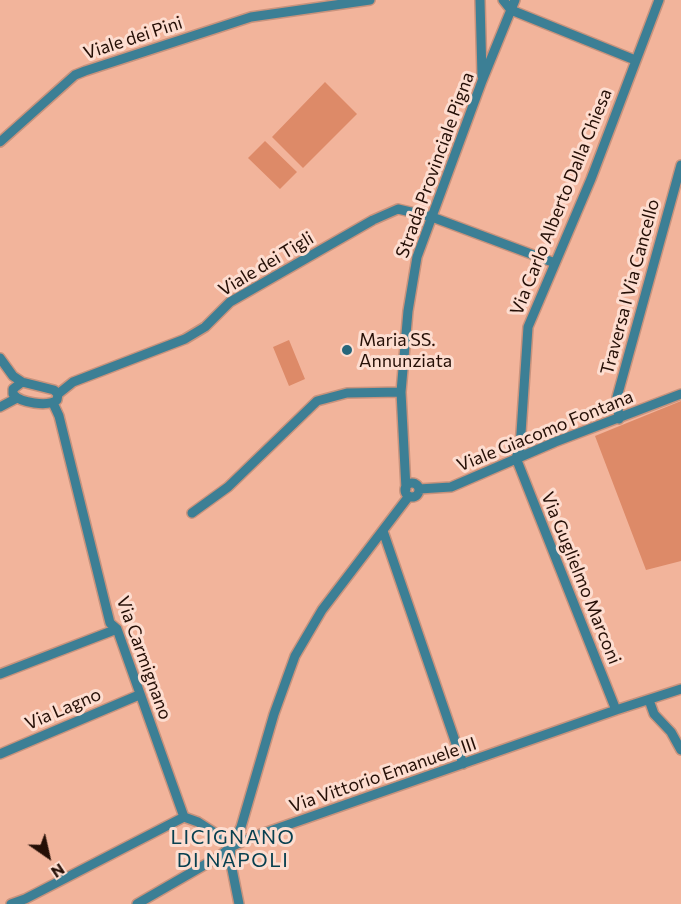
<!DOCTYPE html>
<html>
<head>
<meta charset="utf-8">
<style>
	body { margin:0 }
	#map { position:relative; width:681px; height:904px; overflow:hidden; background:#f2b49b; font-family:Commissioner,sans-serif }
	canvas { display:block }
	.north { position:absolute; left:18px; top:826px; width:60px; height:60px; -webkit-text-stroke:4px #fdddd0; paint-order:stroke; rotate:146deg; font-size:16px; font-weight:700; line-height:24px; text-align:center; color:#250f06 }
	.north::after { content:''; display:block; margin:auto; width:21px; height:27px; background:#250f06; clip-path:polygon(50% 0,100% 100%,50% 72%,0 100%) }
</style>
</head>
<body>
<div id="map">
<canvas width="681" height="904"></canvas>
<div class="north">N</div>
</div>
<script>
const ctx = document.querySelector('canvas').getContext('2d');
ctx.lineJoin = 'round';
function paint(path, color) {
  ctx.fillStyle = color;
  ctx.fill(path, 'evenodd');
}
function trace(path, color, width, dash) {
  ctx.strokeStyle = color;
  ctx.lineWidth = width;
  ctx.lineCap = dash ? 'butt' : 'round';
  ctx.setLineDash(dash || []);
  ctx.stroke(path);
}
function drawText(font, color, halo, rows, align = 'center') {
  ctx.font = font + ' Commissioner,sans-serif';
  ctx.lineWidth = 6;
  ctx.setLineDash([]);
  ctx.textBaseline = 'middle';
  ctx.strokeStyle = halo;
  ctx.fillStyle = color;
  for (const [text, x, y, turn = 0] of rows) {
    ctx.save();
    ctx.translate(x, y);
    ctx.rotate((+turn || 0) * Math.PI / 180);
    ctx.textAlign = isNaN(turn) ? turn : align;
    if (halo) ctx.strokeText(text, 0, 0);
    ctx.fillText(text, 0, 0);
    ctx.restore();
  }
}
const green = new Path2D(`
	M325 82 357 114 303 168 272 137Z
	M265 141 297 172 280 189 248 158Z
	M289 340 305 379 289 386 273 347Z
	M681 401V561L646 570 595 436Z`);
const street = new Path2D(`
	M480 0 482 76
	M503 0 511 10
	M511 10 635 60
	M0 142 75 75 85 71 251 17 370 0
	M0 358 13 376 22 382
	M22 382 54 390 58 394 57 400C48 407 20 403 13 394V389Z
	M58 394 73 382 185 339 205 327 230 302 373 220 398 209 432 217 555 263
	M53 403 59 416 110 623 117 629 184 817
	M0 407 17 398
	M619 419 617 397 681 165
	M516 458 520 448 528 327 591 179 659 0
	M516 458 616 710
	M405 490a7 7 0 1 1 14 0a7 7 0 1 1-14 0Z
	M406 489 401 392 408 311 417 257 482 81 515 0
	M419 489 451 487 555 442 681 394
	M192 513 228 487 317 401 347 393 401 392
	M383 531 463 764
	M0 674 117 629
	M649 700 654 714 671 732 681 750
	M0 754 139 695
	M11 904 25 899 184 817 198 822 229 842 231 847
	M137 904 220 856 231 847 250 838 616 710 681 689
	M239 904 230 859 231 847 241 827 274 714 295 656 322 610 409 496`);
const markers = [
	[347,350,6,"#26667b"]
];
const streetNames = [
	["Viale dei Pini",133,38,-18],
	["Strada Provinciale Pigna",435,165,-70],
	["Via Carlo Alberto Dalla Chiesa",561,202,-68],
	["Viale dei Tigli",266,264,-31],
	["Traversa I Via Cancello",630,287,-75],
	["Viale Giacomo Fontana",545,431,-22],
	["Via Guglielmo Marconi",581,578,68],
	["Via Carmignano",144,658,70],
	["Via Lagno",63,709,-23],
	["Via Vittorio Emanuele III",383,775,-19]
];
const poiNames = [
	["Maria SS.",359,340],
	["Annunziata",359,361]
];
const neighbourhoodNames = [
	["LICIGNANO",233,837],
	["DI NAPOLI",233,860]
];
paint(green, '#dd8a68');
trace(street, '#c9937d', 12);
trace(street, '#3c7f95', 9);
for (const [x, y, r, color] of markers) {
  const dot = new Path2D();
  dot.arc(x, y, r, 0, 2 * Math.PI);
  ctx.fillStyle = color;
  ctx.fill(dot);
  trace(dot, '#fdddd0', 2);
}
drawText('18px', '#250f06', '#fdddd0', streetNames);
drawText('18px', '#250f06', '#fdddd0', poiNames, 'left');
ctx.letterSpacing = '1.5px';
drawText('20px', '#084050', '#fdddd0', neighbourhoodNames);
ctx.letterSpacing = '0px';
</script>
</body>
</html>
